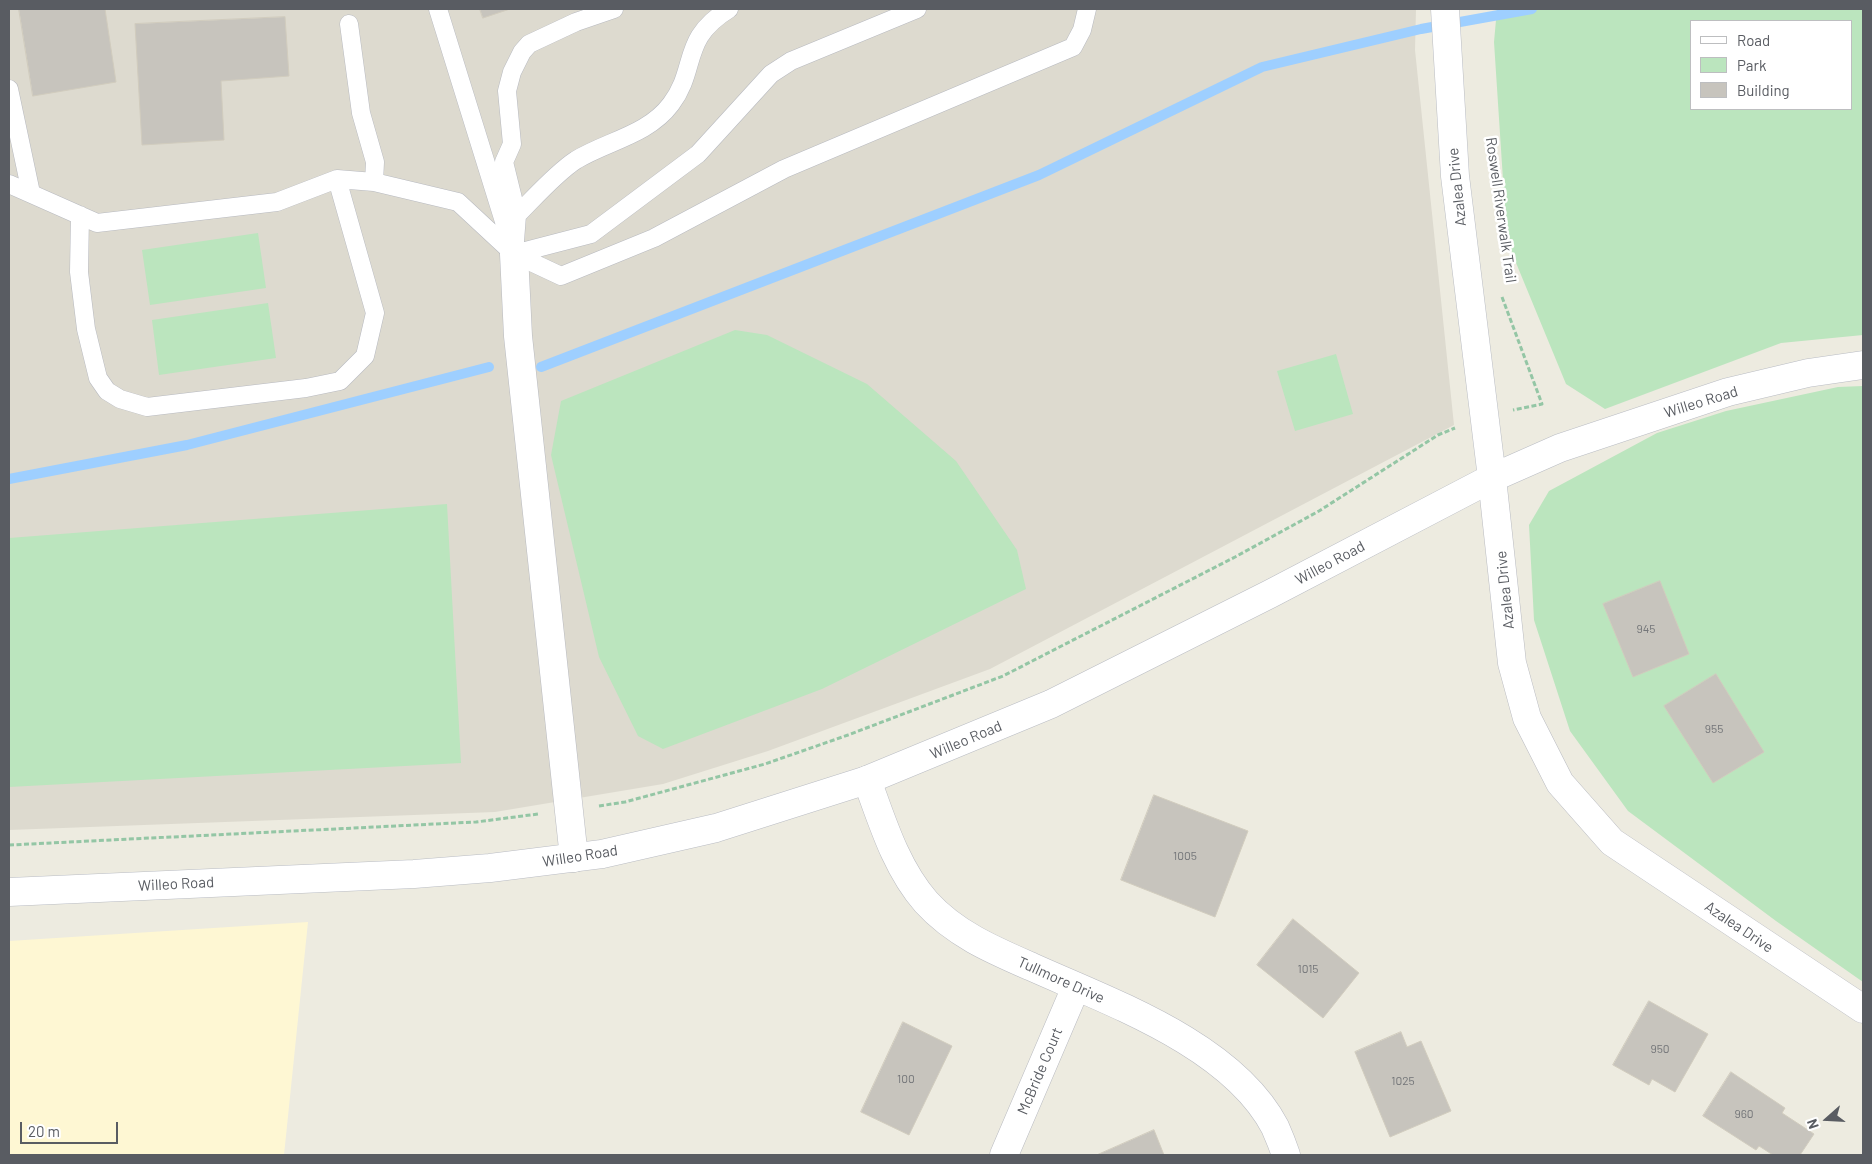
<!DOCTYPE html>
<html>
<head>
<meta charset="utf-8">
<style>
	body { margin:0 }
	#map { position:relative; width:1872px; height:1164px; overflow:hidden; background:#edebe0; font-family:Barlow,sans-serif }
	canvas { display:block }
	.frame { position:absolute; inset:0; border:10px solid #595c62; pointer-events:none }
	.legend { position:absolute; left:1690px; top:20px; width:162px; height:90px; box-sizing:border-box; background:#fff; border:1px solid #bdbec0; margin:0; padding:6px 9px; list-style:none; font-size:15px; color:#595c62 }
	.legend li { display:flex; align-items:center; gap:10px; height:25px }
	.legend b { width:25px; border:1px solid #bdbec0 }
	.north { position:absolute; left:1802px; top:1094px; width:50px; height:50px; -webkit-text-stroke:4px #fff; paint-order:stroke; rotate:251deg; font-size:14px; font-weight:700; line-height:20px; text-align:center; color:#595c62 }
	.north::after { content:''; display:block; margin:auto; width:18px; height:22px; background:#595c62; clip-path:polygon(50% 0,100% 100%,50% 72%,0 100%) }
	.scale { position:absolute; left:20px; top:1122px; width:98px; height:22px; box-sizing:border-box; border:2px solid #595c62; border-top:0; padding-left:6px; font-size:15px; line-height:18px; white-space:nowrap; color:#595c62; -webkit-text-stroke:4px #fff; paint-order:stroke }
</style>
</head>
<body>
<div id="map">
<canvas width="1872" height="1164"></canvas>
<div class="frame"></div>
<ul class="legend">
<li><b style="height:6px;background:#fff"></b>Road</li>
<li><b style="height:14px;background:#bbe5be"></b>Park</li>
<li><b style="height:14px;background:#c7c4bd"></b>Building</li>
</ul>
<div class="north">N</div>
<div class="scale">20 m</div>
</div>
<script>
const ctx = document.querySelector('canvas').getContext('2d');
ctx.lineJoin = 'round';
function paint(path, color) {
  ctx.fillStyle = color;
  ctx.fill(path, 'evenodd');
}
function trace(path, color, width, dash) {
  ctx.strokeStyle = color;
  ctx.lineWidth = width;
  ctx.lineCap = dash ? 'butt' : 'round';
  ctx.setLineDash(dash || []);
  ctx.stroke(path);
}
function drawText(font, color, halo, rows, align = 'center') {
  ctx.font = font + ' Barlow,sans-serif';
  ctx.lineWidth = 5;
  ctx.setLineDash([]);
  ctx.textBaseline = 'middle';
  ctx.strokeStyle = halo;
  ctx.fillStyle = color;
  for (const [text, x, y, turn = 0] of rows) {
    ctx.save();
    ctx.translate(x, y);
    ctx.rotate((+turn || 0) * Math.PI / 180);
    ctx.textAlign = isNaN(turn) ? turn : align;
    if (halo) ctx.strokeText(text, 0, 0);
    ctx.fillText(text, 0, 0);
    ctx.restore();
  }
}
const commercial = new Path2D(`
	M308 922 284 1155H9V941Z`);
const education = new Path2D(`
	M9 9H1416L1415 50 1454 425 990 669 768 751 663 784 495 812 9 830Z`);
const green = new Path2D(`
	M1497 9H1863V335L1781 343 1605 409 1566 384 1507 241 1494 42ZM1851 21V109H1691V21Z
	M258 233 266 288 150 305 142 250Z
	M268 303 276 358 159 375 152 320Z
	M735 330 767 335 867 384 956 461 1017 550 1026 589 822 689 663 749 638 736 599 657 551 455 561 401Z
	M1336 354 1353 414 1295 431 1277 371Z
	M1863 386V982L1776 921 1628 811 1570 731 1534 620 1529 525 1549 491 1657 433 1726 411 1838 387Z
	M447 504 461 763 9 787V538Z`);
const stream = new Path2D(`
	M541 367 1039 175 1262 67 1421 29 1532 9
	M9 479 187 445 489 367`);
const building = new Path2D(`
	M19 9H105L116 82 33 96Z
	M480 9H510L483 18Z
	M285 17 289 76 221 81 224 140 142 145 135 24Z
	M1660 581 1689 654 1633 677 1603 604Z
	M1716 674 1764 752 1713 783 1664 706Z
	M1154 795 1248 831 1215 917 1121 880Z
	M1293 919 1359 973 1323 1018 1257 965Z
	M1649 1001 1708 1034 1675 1092 1652 1079 1649 1085 1613 1065Z
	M903 1022 952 1046 909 1135 861 1112Z
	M1401 1032 1407 1047 1421 1041 1451 1111 1390 1137 1355 1052Z
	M1731 1072 1785 1108 1782 1113 1814 1134 1800 1155H1773L1759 1146 1756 1150 1703 1116Z
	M1154 1130 1164 1155H1097Z`);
const path = new Path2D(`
	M1502 297 1542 404 1513 410
	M599 806 625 802 765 764 848 735 1003 676 1235 557 1319 511 1438 435 1455 428
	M9 845 476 822 538 814`);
const lane = new Path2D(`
	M438 9 511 244
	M349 24 361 113 375 162 374 182
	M9 89 31 193
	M9 184 97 223 277 202 337 179 374 182 458 202 514 254 561 276 654 238 784 169 1073 47 1082 30 1087 9
	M80 215 79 272 86 329 98 378 107 391 120 399 147 407 306 388 340 381 365 356 375 313 337 179
	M517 215C534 198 556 173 576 160 607 141 648 135 671 104 698 68 680 39 729 9
	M514 254 591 234 698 154 771 74 791 61 917 9
	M514 254 517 215 504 162 512 144 507 91 512 72 522 52 529 44 576 22 614 9`);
const street = new Path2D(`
	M514 254 518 336 574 858
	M1492 478 1512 663 1527 718 1560 783 1612 842 1863 1009
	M867 780C882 821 896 868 926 902 955 934 993 950 1032 967 1112 1003 1232 1045 1275 1127 1279 1136 1283 1146 1286 1155
	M1004 1155 1076 987`);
const secondary = new Path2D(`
	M1445 9 1455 176 1492 478
	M9 892 414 874 490 868 602 854 716 828 867 780 1051 704 1270 594 1492 478 1560 448 1728 392 1808 373 1863 365`);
const numberNames = [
	["945",1646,629],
	["955",1714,729],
	["1005",1185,856],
	["1015",1308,969],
	["950",1660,1049],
	["100",906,1079],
	["1025",1403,1081],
	["960",1744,1114]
];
const streetNames = [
	["Azalea Drive",1457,187,-96],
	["Roswell Riverwalk Trail",1501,210,82],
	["Willeo Road",1701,402,-17],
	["Willeo Road",1330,563,-28],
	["Azalea Drive",1505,590,-96],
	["Willeo Road",966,740,-23],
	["Willeo Road",580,856,-9],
	["Willeo Road",176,884,-3],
	["Azalea Drive",1739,927,34],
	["Tullmore Drive",1061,980,24],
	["McBride Court",1040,1071,-67]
];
paint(commercial, '#fef7d3');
paint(education, '#dddacf');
paint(green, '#bbe5be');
trace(stream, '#9ecfff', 10);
paint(building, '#c7c4bd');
trace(building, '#d1ccbe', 1);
trace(lane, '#b8bac0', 19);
trace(street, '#b8bac0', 29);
trace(secondary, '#b9bcc3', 29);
trace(path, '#94c6a5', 3, [5, 2.5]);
trace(lane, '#fff', 18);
trace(street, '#fff', 28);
trace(secondary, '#fff', 28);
drawText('12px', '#747679', null, numberNames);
drawText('15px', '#595c62', '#fff', streetNames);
</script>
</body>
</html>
